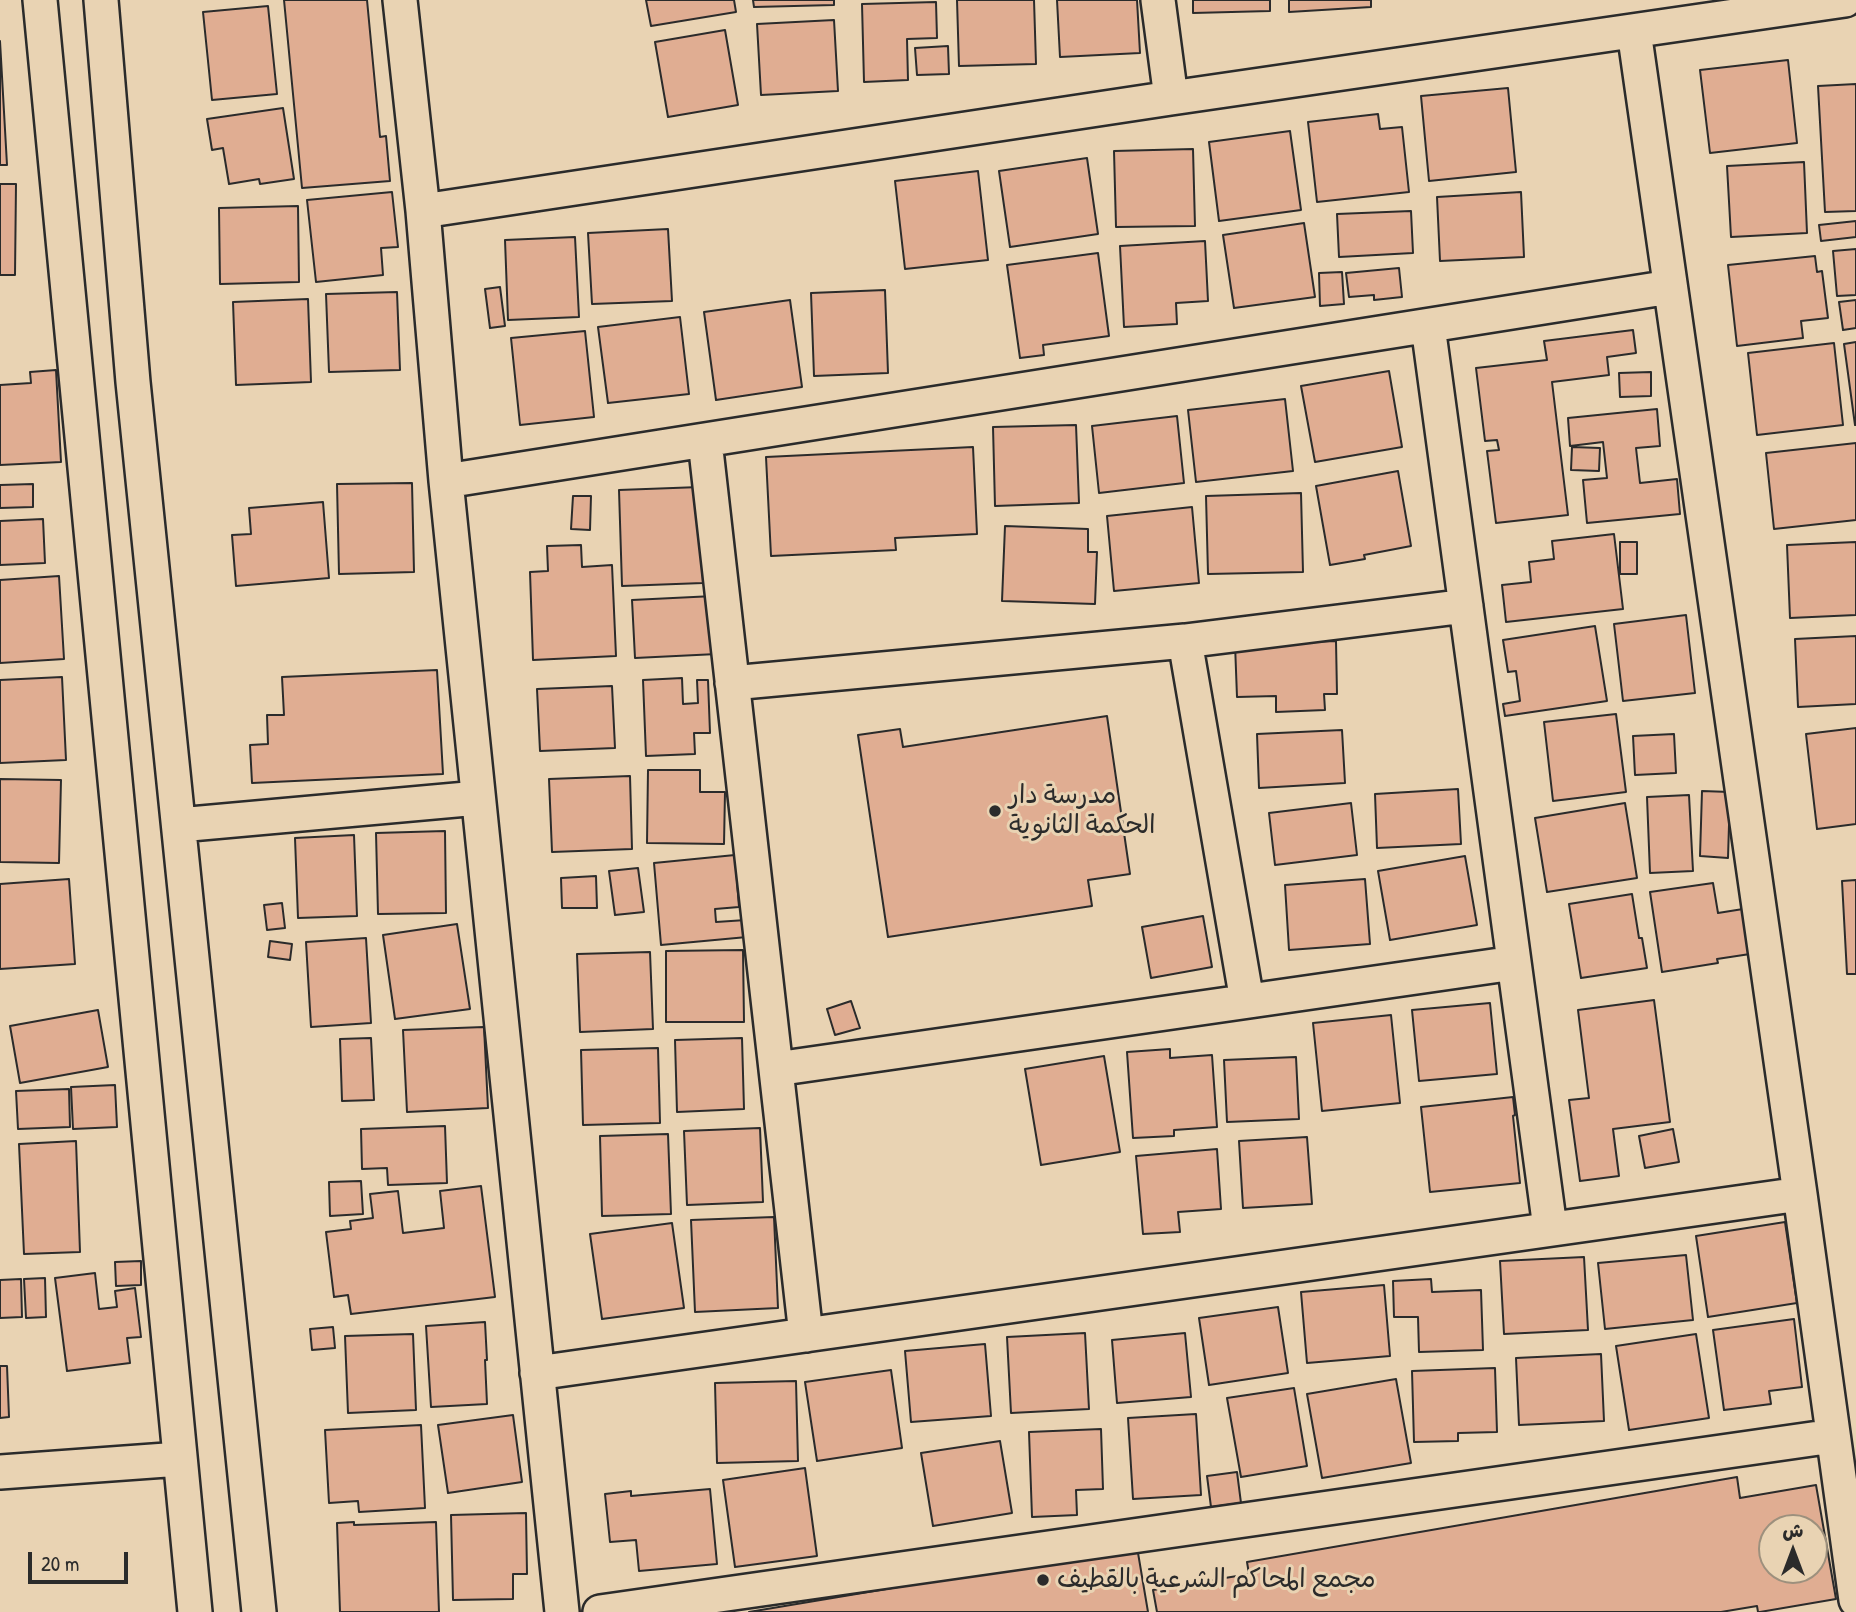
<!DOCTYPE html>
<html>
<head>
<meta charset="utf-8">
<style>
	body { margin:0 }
	#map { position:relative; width:1856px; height:1612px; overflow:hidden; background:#e9d3b3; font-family:"Patrick Hand","Playpen Sans Arabic",sans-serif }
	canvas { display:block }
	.north { position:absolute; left:1758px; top:1514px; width:70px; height:70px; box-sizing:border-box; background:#e9d3b3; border:2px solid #9d907d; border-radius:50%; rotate:0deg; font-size:19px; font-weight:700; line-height:28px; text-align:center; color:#2b2b2b }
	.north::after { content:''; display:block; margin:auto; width:24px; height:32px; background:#2b2b2b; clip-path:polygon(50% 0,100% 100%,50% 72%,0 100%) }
	.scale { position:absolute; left:28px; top:1552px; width:100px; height:32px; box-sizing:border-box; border:4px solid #2b2b2b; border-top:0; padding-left:9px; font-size:21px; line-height:24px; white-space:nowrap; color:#2b2b2b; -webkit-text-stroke:5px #e9d3b3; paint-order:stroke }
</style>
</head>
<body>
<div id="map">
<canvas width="1856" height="1612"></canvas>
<div class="north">ش</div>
<div class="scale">20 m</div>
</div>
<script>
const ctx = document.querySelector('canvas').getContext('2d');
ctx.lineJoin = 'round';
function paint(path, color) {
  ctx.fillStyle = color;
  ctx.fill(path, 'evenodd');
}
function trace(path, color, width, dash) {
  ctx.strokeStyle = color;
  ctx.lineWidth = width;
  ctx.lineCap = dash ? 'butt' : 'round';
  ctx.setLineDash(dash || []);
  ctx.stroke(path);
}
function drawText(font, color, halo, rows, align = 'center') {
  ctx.font = font + ' "Patrick Hand","Playpen Sans Arabic",sans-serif';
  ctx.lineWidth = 6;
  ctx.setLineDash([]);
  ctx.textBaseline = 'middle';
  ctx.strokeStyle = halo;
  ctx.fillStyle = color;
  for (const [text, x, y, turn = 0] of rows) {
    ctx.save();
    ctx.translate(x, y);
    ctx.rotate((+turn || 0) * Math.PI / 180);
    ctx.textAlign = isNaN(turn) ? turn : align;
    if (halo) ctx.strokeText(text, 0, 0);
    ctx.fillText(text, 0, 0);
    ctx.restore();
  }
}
const building = new Path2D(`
	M284 0H367L380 137 386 136 390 181 302 188Z
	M646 0H734L736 12 651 26Z
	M753 0H834V5L754 7Z
	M957 0H1034L1036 64 959 66Z
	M1057 0H1137L1140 53 1060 57Z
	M1193 0H1270V11L1193 13Z
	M1289 0H1371V7L1289 12Z
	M936 2 937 38 907 39 908 80 864 82 862 4Z
	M268 6 277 94 212 100 203 12Z
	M834 20 838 91 761 95 757 24Z
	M725 30 738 105 668 117 655 42Z
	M0 41 7 165H0Z
	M948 46 949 74 917 75 915 48Z
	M1788 60 1797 143 1710 153 1700 70Z
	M1856 84V211L1825 212 1818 86Z
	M1508 88 1516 172 1429 181 1421 96Z
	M283 108 294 179 260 184 259 179 229 184 223 148 212 150 207 119Z
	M1378 114 1380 129 1402 127 1409 192 1317 202 1308 122Z
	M1290 131 1301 210 1219 221 1209 142Z
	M1193 149 1195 226 1116 227 1114 151Z
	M1087 158 1098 234 1010 247 999 171Z
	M1804 162 1807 233 1731 237 1727 166Z
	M978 171 988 260 905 269 895 181Z
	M0 184H16L15 275H0Z
	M392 192 398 247 381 248 383 275 316 282 307 200Z
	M1521 192 1524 257 1440 261 1437 197Z
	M298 206 299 282 220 284 219 208Z
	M1411 211 1413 253 1339 257 1337 214Z
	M1856 221V237L1821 241 1819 225Z
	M1304 223 1315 297 1234 308 1223 235Z
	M668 229 672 301 592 304 588 233Z
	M575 237 579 317 508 320 505 240Z
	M1205 241 1208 301 1176 303 1177 324 1124 327 1120 246Z
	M1856 249V295L1837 296 1833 251Z
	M1098 253 1109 336 1043 345 1044 355 1020 358 1007 265Z
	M1815 256 1817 272 1822 271 1828 318 1801 321 1803 338 1737 346 1728 265Z
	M1399 268 1402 297 1374 300V295L1349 297 1346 273Z
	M1342 272 1344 304 1320 306 1319 273Z
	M500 287 505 326 490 328 485 289Z
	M885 290 888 373 814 376 811 293Z
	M397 292 400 370 329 372 326 294Z
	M308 299 311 382 236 385 233 302Z
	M790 300 802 387 716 400 704 312Z
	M1856 300V328L1843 330 1839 302Z
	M680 317 689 394 608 403 598 327Z
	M1633 330 1636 353 1607 357 1609 375 1552 382 1568 515 1496 523 1487 451 1499 450 1497 440 1485 441 1476 368 1547 360 1544 341Z
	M585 331 594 417 520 425 511 338Z
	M1856 342V425H1855L1844 344Z
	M1834 343 1843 425 1757 435 1748 353Z
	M56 370 61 462 0 465V385L31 383 30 372Z
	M1389 371 1402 447 1315 462 1301 386Z
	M1651 372V396L1620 397 1619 373Z
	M1285 399 1293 471 1196 482 1188 410Z
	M1657 409 1660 446 1636 448 1640 483 1677 479 1680 514 1587 523 1583 480 1607 478 1603 442 1570 446 1568 418Z
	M1177 416 1184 483 1099 493 1092 426Z
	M1076 425 1079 503 995 506 993 427Z
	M1856 443V520L1774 529 1766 453Z
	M973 447 977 534 895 538 896 550 771 556 766 457Z
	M1572 447 1600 448 1599 471 1571 470Z
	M1398 471 1411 546 1364 555 1365 559 1330 565 1316 486Z
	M412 483 414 572 339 574 337 484Z
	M33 484V507L0 508V485Z
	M700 487 703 583 622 586 619 490Z
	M1301 493 1303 572 1208 574 1206 496Z
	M573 496H591L590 530 571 529Z
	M323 502 329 578 236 586 232 535 251 534 249 508Z
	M1192 507 1199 583 1114 591 1107 516Z
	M43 519 45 563 0 565V521Z
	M1005 526 1088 529V552H1097L1095 604 1002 601Z
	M1614 534 1623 609 1506 622 1502 585 1531 582 1529 562 1554 559 1552 541Z
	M1620 542H1637V574H1620Z
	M1856 542V615L1790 618 1787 545Z
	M581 545 582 567 612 565 616 656 533 660 530 572 548 571 547 546Z
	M59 576 64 659 0 663V580Z
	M714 596 717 654 635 658 632 600Z
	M1686 615 1695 693 1623 701 1614 624Z
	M1595 626 1607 701 1505 716 1503 704 1520 701 1516 671 1508 672 1503 640Z
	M1856 636V704L1798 707 1795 639Z
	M1336 641 1337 694H1324L1325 710 1276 712V696L1237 697 1235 644Z
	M437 670 443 774 252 783 250 745 268 744 267 715H284L282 677Z
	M62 677 66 760 0 763V680Z
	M682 678 683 704 698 703 697 680H708L710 733H694L695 754 646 756 643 680Z
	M612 686 615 748 540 751 537 689Z
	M1616 714 1626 792 1553 801 1544 722Z
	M1107 716 1130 874 1088 880 1092 906 888 937 858 735 900 729 903 747Z
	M1856 728V824L1817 829 1806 734Z
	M1342 730 1345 783 1259 788 1257 734Z
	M1674 734 1676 773 1635 775 1633 736Z
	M648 770H700V792H725L724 844 647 843Z
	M630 776 632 849 552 852 549 779Z
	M0 779 61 780 59 863 0 862Z
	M1458 789 1461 844 1377 848 1375 794Z
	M1702 791 1730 792 1728 858 1700 856Z
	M1689 795 1693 871 1650 873 1647 797Z
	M1351 803 1357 855 1275 865 1269 813Z
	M1625 803 1637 878 1547 892 1535 818Z
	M445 831 446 913 378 914 376 833Z
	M354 835 357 916 298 918 295 838Z
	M735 855 739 907 715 909 716 922 746 920 747 937 661 945 654 863Z
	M1465 856 1477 925 1390 940 1378 871Z
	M638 868 644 912 615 915 609 871Z
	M596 876 597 908H562L561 878Z
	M69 879 75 964 0 969V884Z
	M1365 879 1370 944 1289 950 1285 885Z
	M1856 880V974H1847L1842 881Z
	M1713 883 1718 913 1743 909 1750 954 1717 959 1718 963 1662 972 1650 892Z
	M1632 894 1639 938H1642L1647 968 1581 978 1569 904Z
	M282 903 285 928 267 930 264 905Z
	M1203 916 1212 967 1151 978 1142 927Z
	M457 924 470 1009 395 1019 383 935Z
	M366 938 371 1023 311 1027 306 942Z
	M270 941 292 944 290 960 268 957Z
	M743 950 744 1022H666V951Z
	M650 952 653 1029 580 1032 577 954Z
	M1654 1000 1670 1122 1613 1129 1619 1176 1580 1181 1569 1100 1589 1098 1578 1010Z
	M851 1001 860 1028 835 1035 827 1009Z
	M1490 1003 1497 1074 1419 1081 1412 1010Z
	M98 1010 108 1067 20 1083 10 1026Z
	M1391 1015 1400 1103 1322 1111 1313 1023Z
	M484 1027 488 1108 407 1112 403 1030Z
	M371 1038 374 1100 342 1101 340 1039Z
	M742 1038 744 1109 677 1112 675 1040Z
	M658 1048 660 1123 583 1125 581 1050Z
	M1170 1049V1058L1212 1055 1217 1127 1174 1130V1136L1133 1138 1127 1052Z
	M1104 1056 1120 1152 1041 1165 1025 1069Z
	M1296 1057 1299 1119 1227 1122 1224 1060Z
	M115 1085 117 1127 73 1129 71 1087Z
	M69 1089 70 1127 18 1129 16 1091Z
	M1513 1097 1515 1115 1513 1116 1520 1183 1430 1192 1421 1107Z
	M445 1126 447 1183 388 1185 387 1168 362 1169 361 1129Z
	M760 1128 763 1202 687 1205 684 1131Z
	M1673 1129 1679 1162 1645 1168 1639 1136Z
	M668 1134 671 1214 602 1216 600 1136Z
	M1307 1137 1312 1204 1243 1208 1239 1141Z
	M76 1141 80 1252 24 1254 19 1144Z
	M1217 1149 1221 1209 1178 1212 1180 1232 1143 1234 1136 1156Z
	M361 1181 363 1214 330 1216 329 1182Z
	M481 1186 495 1297 351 1314 348 1295 334 1297 326 1232 351 1229 350 1221 373 1218 370 1194 398 1191 403 1233 444 1228 440 1191Z
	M774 1217 778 1308 695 1312 691 1220Z
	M1785 1222 1797 1303 1708 1317 1696 1236Z
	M672 1223 684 1308 602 1319 590 1234Z
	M1686 1255 1693 1320 1605 1329 1598 1263Z
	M1584 1257 1588 1330 1504 1334 1500 1261Z
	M141 1261V1285L116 1286 115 1262Z
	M95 1273 99 1309 117 1307 115 1291 135 1288 141 1337 127 1338 130 1363 67 1371 55 1278Z
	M45 1278 46 1317 26 1318 24 1279Z
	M21 1279 22 1317 0 1318V1280Z
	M1431 1279 1432 1292 1481 1290 1483 1350 1419 1352 1418 1317H1394L1393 1281Z
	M1384 1285 1390 1356 1307 1363 1301 1292Z
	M1278 1307 1288 1373 1209 1385 1199 1318Z
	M1794 1319 1802 1387 1769 1391 1771 1404 1724 1410 1713 1330Z
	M485 1322 487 1360H485L487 1404 431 1407 426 1326Z
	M333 1327 335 1348 312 1350 310 1329Z
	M1085 1333 1089 1409 1011 1413 1007 1337Z
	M1185 1333 1191 1397 1117 1403 1112 1340Z
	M413 1334 416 1410 348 1413 345 1336Z
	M1696 1334 1709 1418 1629 1430 1616 1346Z
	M985 1344 991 1416 911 1422 905 1351Z
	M1601 1354 1604 1421 1519 1425 1516 1358Z
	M0 1366H7L9 1417 0 1418Z
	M1495 1368 1497 1432 1458 1433V1441L1414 1442 1412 1371Z
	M891 1370 902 1448 817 1461 805 1382Z
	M1396 1379 1411 1463 1322 1478 1307 1394Z
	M796 1381 798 1461 717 1463 715 1383Z
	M1294 1388 1307 1466 1241 1477 1227 1398Z
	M1196 1414 1201 1495 1133 1499 1128 1418Z
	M513 1415 522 1482 448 1493 438 1425Z
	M421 1425 425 1508 359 1512 358 1501 329 1503 325 1430Z
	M1101 1429 1103 1489 1076 1490 1077 1515 1032 1517 1029 1432Z
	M1000 1441 1012 1513 933 1526 921 1453Z
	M805 1468 817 1556 735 1567 723 1480Z
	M1237 1472 1241 1503 1211 1507 1207 1476Z
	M1737 1477 1740 1498 1816 1485 1836 1599 1760 1612H1758L1757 1606 1721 1612H1157L1153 1590 1249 1574 1247 1562ZM1772 1528H1814V1570H1772Z
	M710 1489 717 1564 639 1571 636 1540 610 1542 605 1494 631 1491V1496Z
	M526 1513 527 1574H513V1599L453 1600 451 1515Z
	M354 1522V1525L436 1522 439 1612H340L337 1523Z
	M1137 1547 1148 1612H749Z`);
const minor = new Path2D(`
	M40 0 195 1612
	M101 0 133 382 259 1612
	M400 0 423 211 446 481 562 1612
	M1158 0 1171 98
	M1634 31 1800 1194 1856 1600
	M423 211 1171 98 1845 0
	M1428 326 1550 1228
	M705 441 806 1335
	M446 481 1670 287
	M1185 641 1247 1001
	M732 683 1185 641 1466 606
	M179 825 478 798
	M776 1069 1514 963
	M537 1373 1800 1194
	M0 1472 180 1459
	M600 1612 1833 1436`);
const markers = [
	[995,811,7,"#2b2b2b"],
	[1043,1580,7,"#2b2b2b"]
];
const poiNames = [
	["مدرسة دار",1009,796],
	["الحكمة الثانوية",1009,826],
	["مجمع المحاكم الشرعية بالقطيف",1057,1580]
];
paint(building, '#e0ad92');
trace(building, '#2b2b2b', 2);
trace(minor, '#2b2b2b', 38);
trace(minor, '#e9d3b3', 33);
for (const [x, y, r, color] of markers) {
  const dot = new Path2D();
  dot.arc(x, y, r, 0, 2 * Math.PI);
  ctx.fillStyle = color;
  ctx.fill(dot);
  trace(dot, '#e9d3b3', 2.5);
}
drawText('26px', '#2b2b2b', '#e9d3b3', poiNames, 'left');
</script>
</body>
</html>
